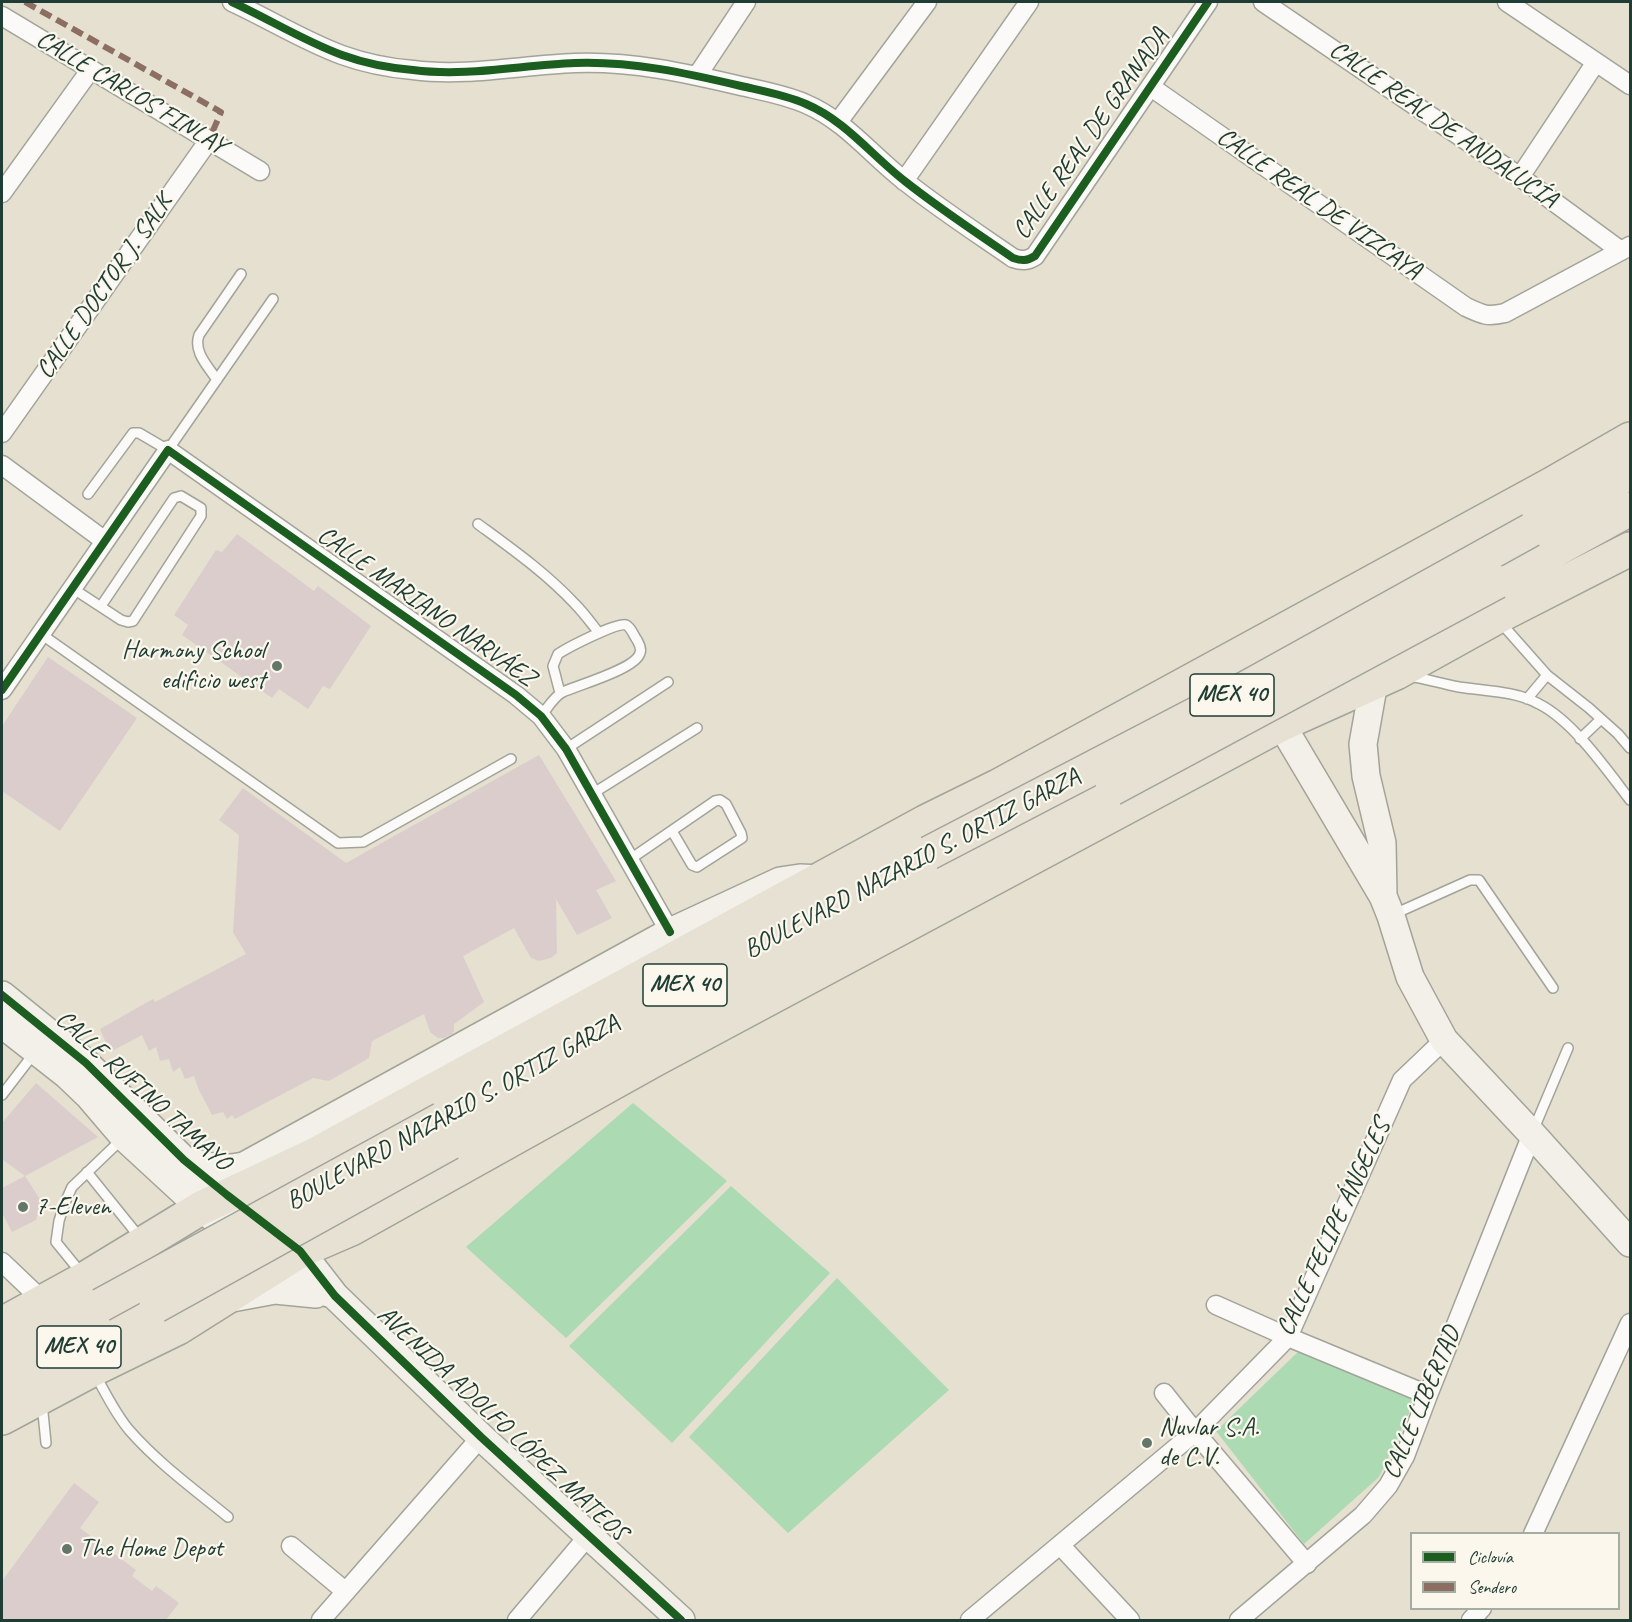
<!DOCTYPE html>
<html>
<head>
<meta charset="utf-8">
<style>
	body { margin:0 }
	#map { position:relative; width:1632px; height:1622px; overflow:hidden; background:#e5e0cf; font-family:Caveat,sans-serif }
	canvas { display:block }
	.frame { position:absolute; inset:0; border:3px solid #1f3d34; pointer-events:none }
	.legend { position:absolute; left:1410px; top:1532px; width:210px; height:78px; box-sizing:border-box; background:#fbf7ec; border:2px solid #a3ada2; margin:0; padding:8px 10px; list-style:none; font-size:18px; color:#1f3d34 }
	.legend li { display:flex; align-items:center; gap:12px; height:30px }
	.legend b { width:30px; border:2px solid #a3ada2 }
</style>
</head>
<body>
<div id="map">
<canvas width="1632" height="1622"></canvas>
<div class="frame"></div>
<ul class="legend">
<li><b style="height:8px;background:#1b5e20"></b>Ciclovía</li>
<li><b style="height:8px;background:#8d6e63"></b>Sendero</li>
</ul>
</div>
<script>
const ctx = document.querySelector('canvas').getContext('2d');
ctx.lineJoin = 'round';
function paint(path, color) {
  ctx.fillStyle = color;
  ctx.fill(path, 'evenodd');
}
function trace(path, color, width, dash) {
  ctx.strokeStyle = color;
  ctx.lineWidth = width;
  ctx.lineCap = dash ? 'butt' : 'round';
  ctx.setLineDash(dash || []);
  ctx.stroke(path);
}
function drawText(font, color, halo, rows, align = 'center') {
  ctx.font = font + ' Caveat,sans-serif';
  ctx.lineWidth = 4.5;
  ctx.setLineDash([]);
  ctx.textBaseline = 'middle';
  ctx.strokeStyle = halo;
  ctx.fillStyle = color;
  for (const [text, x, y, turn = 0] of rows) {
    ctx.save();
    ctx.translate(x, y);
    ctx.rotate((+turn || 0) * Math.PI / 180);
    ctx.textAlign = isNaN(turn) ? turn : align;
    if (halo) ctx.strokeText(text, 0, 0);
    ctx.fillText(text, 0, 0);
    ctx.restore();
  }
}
const green = new Path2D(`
	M633 1103 727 1181 566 1338 466 1247Z
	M731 1186 830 1273 672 1443 569 1346Z
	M837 1278 949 1390 788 1533 689 1437Z
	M1301 1349 1416 1398 1379 1477 1304 1544 1216 1431Z`);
const building = new Path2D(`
	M237 534 314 591 318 586 371 626 330 689 323 686 308 709 279 689 272 698 182 635 188 625 174 615 216 550 222 552Z
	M48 657 137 718 60 831 2 791V726Z
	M539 755 616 881 596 890 612 918 577 935 556 899 557 953 551 958 539 961 531 958 514 928 463 956 484 1002 454 1024V1031L452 1034 444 1038H438L430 1032 424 1014 372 1041 369 1058 329 1081 313 1078 235 1119 232 1115 227 1119 223 1112 212 1115 198 1088 194 1076 185 1079 180 1067 173 1072 169 1059 160 1061 156 1047 149 1051 142 1035 110 1052 100 1029 153 999 155 1002 246 954 233 932 239 835 219 820 243 788 346 863Z
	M36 1083 98 1137 25 1176 2 1159V1123Z
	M25 1176 41 1201 36 1220 12 1232 2 1213V1188Z
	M74 1483 99 1502 80 1528 136 1570 132 1576 152 1591 156 1586 179 1603 166 1620H2V1581Z`);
const lane = new Path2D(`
	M217 380C208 366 193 352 199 335L241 274
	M88 494 133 433H139L168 450 273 299
	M478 524C512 549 546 573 575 604 584 613 591 623 599 633
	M72 588 121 620 128 622 133 621 201 516V508L181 496 174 498 101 606
	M1501 623 1547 675 1589 708 1618 734 1630 748
	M41 634 338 843 363 842 511 759
	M1410 676C1426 679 1443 684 1459 687 1485 691 1516 691 1539 704 1573 721 1607 770 1630 800
	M1527 699 1547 675
	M541 716C547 709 554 696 563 692 578 685 636 669 640 653 642 648 639 644 637 640 634 636 631 627 626 625 617 622 567 648 558 654L553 666 560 693
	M1580 739 1601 719
	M566 749 668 682
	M592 794 697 728
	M629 860 715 801 720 800 726 804 741 833 742 838 697 867 692 865 672 831
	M1392 915 1470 880H1479L1553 988
	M2 1095 35 1052
	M1533 1131 1568 1048
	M87 1172 141 1239
	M82 1274 56 1242 59 1221 64 1205 72 1187 123 1138
	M96 1376C106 1394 116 1415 130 1431 158 1463 195 1490 228 1517
	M42 1403 46 1443`);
const street = new Path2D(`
	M232 2C269 19 304 41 342 55 364 63 389 68 413 70 467 77 521 65 575 63 632 61 686 73 741 86 763 91 786 95 806 104 846 121 872 156 906 182 940 209 977 233 1013 258 1022 261 1027 261 1035 256L1208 2
	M1263 2 1520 177 1621 251
	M1507 2 1630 85
	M2 16 260 171
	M697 76 746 2
	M1151 87 1466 307C1483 315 1487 317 1505 313L1630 246
	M838 122 927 2
	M1520 177 1596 62
	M904 181 1029 2
	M2 193 91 69
	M2 433 209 140
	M2 465 105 541
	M2 690 168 450 516 695 541 716 566 749 670 932
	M2 1262 43 1301
	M1216 1305 1288 1337 1428 1395
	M1164 1393 1195 1432 1307 1564
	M1533 1534 1630 1323
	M1060 1545 1130 1620
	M291 1546 345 1591
	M321 1620 481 1437
	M517 1620 589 1535
	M970 1620 1195 1432 1288 1337 1402 1080 1444 1040
	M1239 1620 1363 1515 1388 1486 1405 1456 1428 1395 1532 1134
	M1471 1620 1482 1608`);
const secondary = new Path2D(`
	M1374 682 1363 744 1366 776 1382 843 1383 895
	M1271 707 1383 896 1391 916 1410 977 1444 1040 1532 1134 1630 1243
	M2 995 86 1063 184 1160 227 1195 300 1251 335 1296 481 1437 681 1620
	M2 1024 67 1075 89 1096 124 1137 201 1208 274 1266 328 1293
	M189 1161C211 1167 221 1171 244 1166L670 932 780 881 800 878 821 879
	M232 1298 275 1290 316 1294`);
const highway = new Path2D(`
	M1531 530 1630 472
	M1497 582 1630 509
	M442 1119 795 925 929 853
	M450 1143 841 931 1112 789
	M2 1324 86 1278 201 1208 314 1155 925 822 998 786 1550 485 1630 439
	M2 1356 101 1305
	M2 1387 156 1306
	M2 1418 92 1370 178 1328 300 1251 351 1229 654 1060 1280 725 1396 673 1497 617 1630 549`);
const highwayBridge = new Path2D(`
	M1112 789 1497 582
	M929 853 1246 688 1531 530
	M101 1305 442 1119
	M156 1306 450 1143`);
const quiet = new Path2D(`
	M25 2 221 112 209 140`);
const cycleway = new Path2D(`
	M232 2C269 19 304 41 342 55 364 63 389 68 413 70 467 77 521 65 575 63 632 61 686 73 741 86 763 91 786 95 806 104 846 121 872 156 906 182 940 209 977 233 1013 258 1022 261 1027 261 1035 256L1208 2
	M2 690 168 450 516 695 541 716 566 749 670 932
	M2 995 86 1063 184 1160 227 1195 300 1251 335 1296 481 1437 681 1620`);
const markers = [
	[277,666,6,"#64766a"],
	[23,1207,6,"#64766a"],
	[1147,1443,6,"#64766a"],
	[67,1549,6,"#64766a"]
];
const shields = [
	[1232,695,84],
	[685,985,84],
	[79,1347,84]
];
const shieldNames = [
	["MEX 40",1232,695],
	["MEX 40",685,985],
	["MEX 40",79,1347]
];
const streetNames = [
	["CALLE CARLOS FINLAY",131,93,31],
	["CALLE REAL DE ANDALUCÍA",1443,125,35],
	["CALLE REAL DE GRANADA",1091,134,-55],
	["CALLE REAL DE VIZCAYA",1319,204,35],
	["CALLE DOCTOR J. SALK",105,287,-55],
	["CALLE MARIANO NARVÁEZ",426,607,35],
	["BOULEVARD NAZARIO S. ORTIZ GARZA",912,864,-28],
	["CALLE RUFINO TAMAYO",143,1091,42],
	["BOULEVARD NAZARIO S. ORTIZ GARZA",453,1113,-29],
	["CALLE FELIPE ÁNGELES",1334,1228,-65],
	["CALLE LIBERTAD",1422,1403,-67],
	["AVENIDA ADOLFO LÓPEZ MATEOS",502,1424,43]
];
const poiNames = [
	["Harmony School",265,651,"right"],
	["edificio west",265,681,"right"],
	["7-Eleven",35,1207],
	["Nuvlar S.A.",1159,1428],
	["de C.V.",1159,1458],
	["The Home Depot",79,1549]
];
paint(green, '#abdab3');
paint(building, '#dccdcd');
trace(lane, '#a2a499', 12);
trace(street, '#a2a499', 21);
trace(secondary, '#a2a499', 30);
trace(highway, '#a2a499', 36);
trace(lane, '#fbfaf8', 9);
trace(street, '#fbfaf8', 18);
trace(secondary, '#f3f0e9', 27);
trace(highway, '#e7e1d4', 33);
trace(highwayBridge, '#a2a499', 36, []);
trace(highwayBridge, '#e7e1d4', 33);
trace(quiet, '#8d6e63', 6, [12, 6]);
trace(cycleway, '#1b5e20', 8);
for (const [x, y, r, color] of markers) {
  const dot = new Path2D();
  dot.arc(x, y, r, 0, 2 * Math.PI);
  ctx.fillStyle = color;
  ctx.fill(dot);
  trace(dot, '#fbf7ec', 2);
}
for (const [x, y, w] of shields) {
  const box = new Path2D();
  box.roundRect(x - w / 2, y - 21, w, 42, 4.5);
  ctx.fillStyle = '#fbf7ec';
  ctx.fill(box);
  trace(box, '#1f3d34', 1.5);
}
drawText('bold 24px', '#1f3d34', null, shieldNames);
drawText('26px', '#1f3d34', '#fbf7ec', streetNames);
drawText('26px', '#1f3d34', '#fbf7ec', poiNames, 'left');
</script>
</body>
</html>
